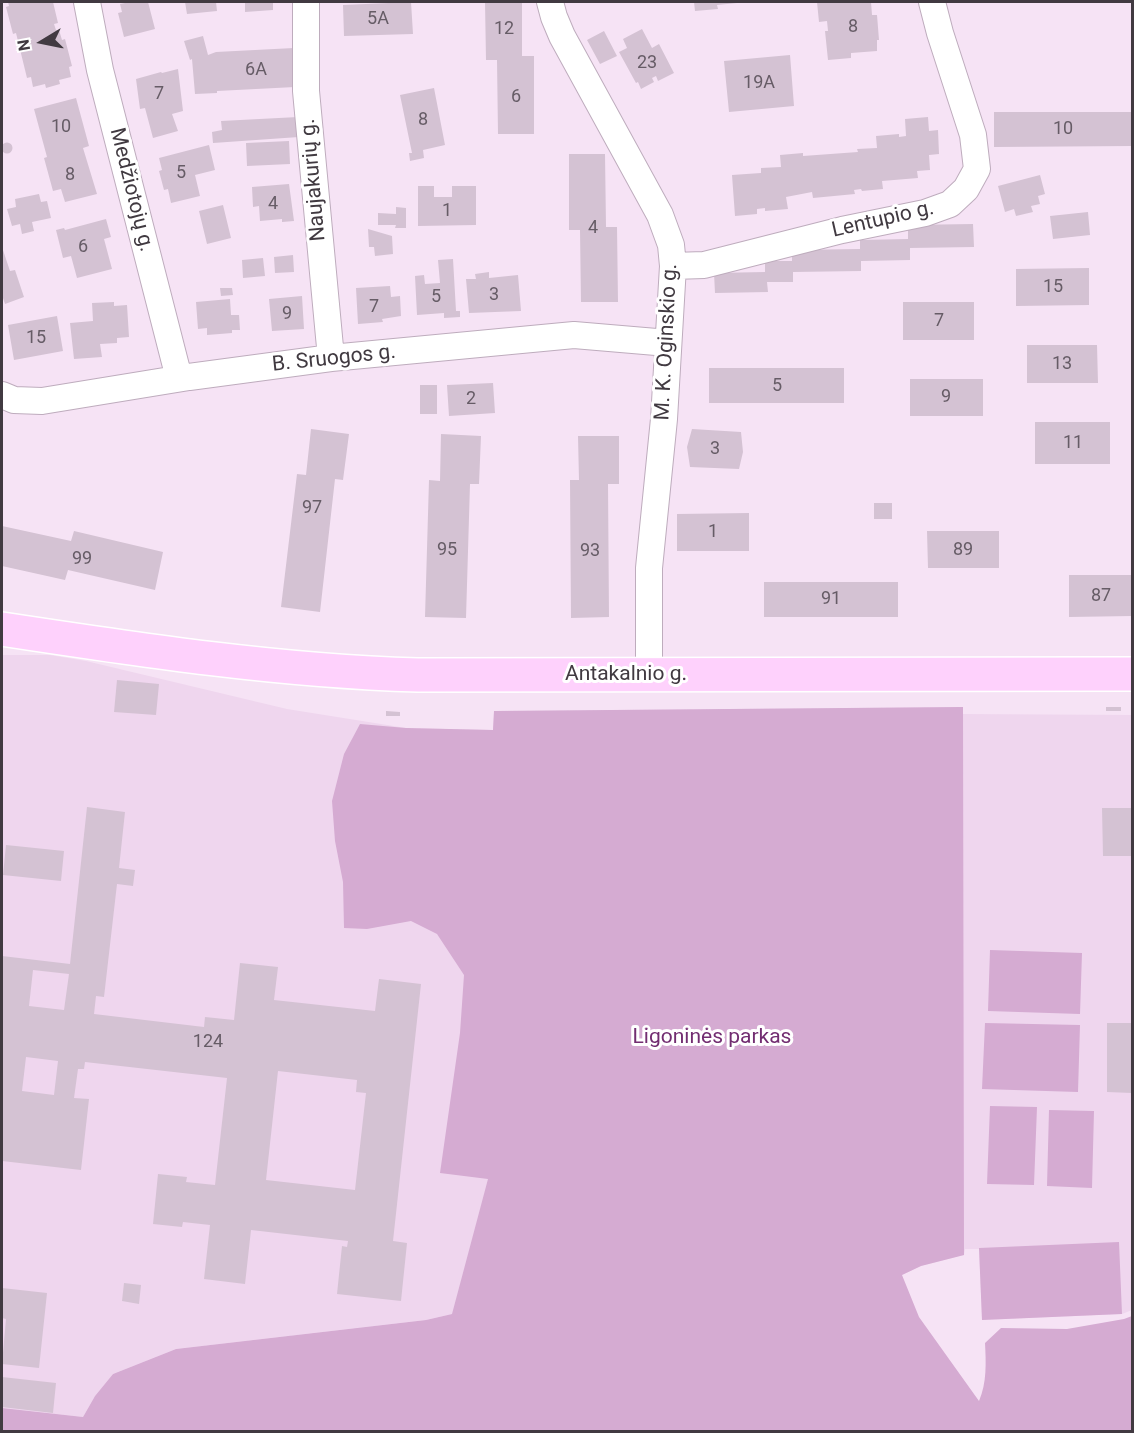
<!DOCTYPE html>
<html>
<head>
<meta charset="utf-8">
<style>
	body { margin:0 }
	#map { position:relative; width:1134px; height:1433px; overflow:hidden; background:#f6e3f5; font-family:Roboto,sans-serif }
	canvas { display:block }
	.frame { position:absolute; inset:0; border:3px solid #413a41; pointer-events:none }
	.north { position:absolute; left:12px; top:12px; width:60px; height:60px; -webkit-text-stroke:4px #fff; paint-order:stroke; rotate:260deg; font-size:16px; font-weight:700; line-height:24px; text-align:center; color:#413a41 }
	.north::after { content:''; display:block; margin:auto; width:21px; height:27px; background:#413a41; clip-path:polygon(50% 0,100% 100%,50% 72%,0 100%) }
</style>
</head>
<body>
<div id="map">
<canvas width="1134" height="1433"></canvas>
<div class="frame"></div>
<div class="north">N</div>
</div>
<script>
const ctx = document.querySelector('canvas').getContext('2d');
ctx.lineJoin = 'round';
function paint(path, color) {
  ctx.fillStyle = color;
  ctx.fill(path, 'evenodd');
}
function trace(path, color, width, dash) {
  ctx.strokeStyle = color;
  ctx.lineWidth = width;
  ctx.lineCap = dash ? 'butt' : 'round';
  ctx.setLineDash(dash || []);
  ctx.stroke(path);
}
function drawText(font, color, halo, rows, align = 'center') {
  ctx.font = font + ' Roboto,sans-serif';
  ctx.lineWidth = 6;
  ctx.setLineDash([]);
  ctx.textBaseline = 'middle';
  ctx.strokeStyle = halo;
  ctx.fillStyle = color;
  for (const [text, x, y, turn = 0] of rows) {
    ctx.save();
    ctx.translate(x, y);
    ctx.rotate((+turn || 0) * Math.PI / 180);
    ctx.textAlign = isNaN(turn) ? turn : align;
    if (halo) ctx.strokeText(text, 0, 0);
    ctx.fillText(text, 0, 0);
    ctx.restore();
  }
}
const built = new Path2D(`
	M2 655H50L86 661 287 709 406 728 493 730 494 711 963 707V714L1132 715V1310L1122 1314 982 1320 979 1249H965L964 1255 921 1266 902 1275 452 1314 426 1320 176 1349 113 1374 95 1396 83 1417 2 1408Z`);
const green = new Path2D(`
	M963 707 964 1255 921 1266 902 1275 919 1317 979 1401C987 1383 986 1362 985 1343L1001 1328 1067 1329 1124 1319 1132 1316V1431H2V1408L83 1417 95 1396 113 1374 176 1349 426 1320 452 1314 488 1179 440 1173 460 1033 464 975 437 934 411 921 367 929 344 928 343 882 335 841 332 801 344 754 360 724 406 728 493 730 494 711Z
	M990 950 1082 953 1080 1014 988 1011Z
	M985 1023 1080 1025 1078 1092 982 1089Z
	M990 1106 1037 1107 1034 1185 987 1184Z
	M1049 1110 1094 1111 1092 1188 1047 1186Z
	M1119 1242 1122 1314 982 1320 979 1248Z`);
const building = new Path2D(`
	M8 2H53L58 23 54 24 56 30H59L62 40 65 39 72 66 69 67 71 77 59 80 60 84 46 88 45 84 33 87 31 77 27 78 16 33 13 34 6 7 9 6Z
	M130 2H148L155 29 124 37 118 13 122 12 120 4Z
	M185 2H216L217 11 187 14Z
	M245 2H273V10L245 12Z
	M411 2 413 34 344 36 343 5Z
	M485 2H522V56H534V134H498L497 60H486Z
	M694 2H737V3L717 5 718 9 695 11Z
	M817 2H871L872 15H877L879 40H877V51L851 53V58L828 60 825 31H828L827 21 819 22Z
	M642 29 652 48 659 44 674 73 658 81 656 76 652 78 654 82 641 89 638 82 636 83 619 52 627 48 623 39Z
	M604 31 617 56 600 64 587 40Z
	M203 36 208 55 216 52 294 48 295 87 217 91V93L195 94 192 59 190 60 184 41Z
	M790 55 794 106 729 112 724 61Z
	M178 69 183 111 172 114 178 131 153 138 145 108 140 109 136 79 161 72 162 73Z
	M434 88 445 145 423 150 424 158 410 161 409 153H412L400 95Z
	M76 98 89 146 83 148 97 194 65 202 61 189 53 191 44 158 47 157 34 109Z
	M994 112H1132V146L994 147Z
	M298 117 299 137 213 143 212 132 222 130 221 121Z
	M928 117 929 131 938 130 939 154 929 155 930 170 917 171 918 178 882 181 883 189 862 191 861 189 854 190 855 194 813 198 812 192 786 197 788 209 765 211V208L757 209V214L735 216 732 175 761 173V168L781 167 780 155 803 153V156L858 152 857 149 877 148 876 136 899 134V137L906 136 905 119Z
	M289 141 290 164 247 166 246 143Z
	M1.5 148a5.5 5.5 0 1 1 11 0a5.5 5.5 0 1 1-11 0Z
	M209 145 215 170 195 175 200 196 171 203 168 189 164 190 159 171 162 170 159 158Z
	M569 154H605L606 227H617L618 302H581L580 230H569Z
	M1040 175 1045 194 1038 196 1040 204 1031 206 1033 212 1016 216 1014 209 1005 212 998 186Z
	M289 184 294 221 282 222V219L260 221 259 206 253 207 252 187Z
	M418 186H434V197H452V186H476V225L418 226Z
	M39 194 41 202 47 201 51 218 32 222 34 231 22 234 20 224 12 226 7 209 16 207 15 199Z
	M223 205 231 238 207 244 199 211Z
	M396 207 406 208V228H395L396 225H378V213L396 214Z
	M1088 212 1090 235 1053 239 1050 216Z
	M106 219 111 237 104 239 112 269 77 278 71 256 63 258 56 230 64 228 65 230Z
	M973 224 974 247 910 248V260L861 261V271L793 272V282H767L768 292 715 293 714 273 765 272V261H792V250L860 249V240L908 239V225Z
	M368 229 392 236 393 254 375 256 374 247H369Z
	M2 247 10 271 15 270 24 297 5 304 2 295Z
	M293 255 294 272 275 273 274 257Z
	M263 258 265 276 243 278 242 260Z
	M453 259 456 311H460V317L444 318V313L417 315 415 276 424 275 425 284 440 283 438 260Z
	M1089 268V305L1016 306V269Z
	M489 272V278L518 275 521 311 469 313 466 279H476L475 274Z
	M390 286 391 297 400 296 401 316 382 319 383 322 358 324 356 288Z
	M220 288H232L233 295 221 296Z
	M302 296 304 329 272 331 269 299Z
	M230 299 231 315H239L240 330H232V333L207 335V328L198 329 196 302Z
	M114 302V306L127 305 129 337 117 338V343L100 344 102 357 74 359 70 323 93 321 92 303Z
	M903 302H974V340H903Z
	M57 316 63 351 14 360 8 325Z
	M1027 345H1097L1098 383H1027Z
	M709 368H844V403H709Z
	M910 379H983V416H910Z
	M493 383 495 413 449 416 447 385Z
	M420 385H437V414H420Z
	M1035 422H1110V464H1035Z
	M311 429 349 434 343 480 335 479 320 612 281 607 297 474 306 475Z
	M692 429 741 432 743 452 739 469 690 467 687 447Z
	M441 434 481 436 479 484H470L466 618 425 617 429 480 440 481Z
	M578 436H619V484H608L609 617 571 618 570 480H579Z
	M874 503H892V519H874Z
	M749 513V551H677V514Z
	M2 526 71 541 74 531 163 552 155 590 68 570 65 580 2 566Z
	M927 531H999V568H928Z
	M1069 575H1132V616L1069 617Z
	M764 582H898V617H764Z
	M117 680 159 684 156 715 114 712Z
	M1106 707H1121V711H1106Z
	M386 711 400 712V716H386Z
	M87 807 125 812 119 868 135 870 133 886 117 884 104 997 96 996 94 1014 204 1027 205 1017 234 1020 240 963 278 967 274 1000 375 1011 379 979 421 984 393 1241 407 1243 401 1301 337 1294 342 1246 347 1247 348 1241 251 1230 245 1284 204 1279 210 1225 183 1222 182 1227 153 1224 158 1174 187 1177 186 1182 215 1185 227 1078 85 1062 84 1069H78L74 1098 89 1099 81 1170 2 1161V956L70 964ZM33 970 69 974 64 1010 29 1006ZM26 1057 58 1061 54 1095 22 1091ZM278 1071 357 1080 356 1092 366 1093 355 1190 266 1180Z
	M1102 808H1132V856H1103Z
	M6 845 64 851 61 881 3 875Z
	M1107 1023H1132V1093L1107 1092Z
	M124 1283 141 1285 139 1304 122 1301Z
	M2 1288 47 1293 39 1368 2 1364 6 1319 2 1318Z
	M2 1377 56 1383 53 1413 2 1407Z`);
const minor = new Path2D(`
	M87 2 100 70 179 378
	M306 2V91L331 358
	M550 2 554 17 562 36 660 215 671 245 673 266 664 419 649 568V675
	M673 266 704 265 842 230 925 213 950 204 966 189 977 169 973 135 940 33 932 2
	M2 395 14 400 42 401 189 377 331 358 574 335 668 343`);
const primary = new Path2D(`
	M2 629C140 650 279 671 418 675L1132 674`);
const numberNames = [
	["5A",378,19],
	["8",853,27],
	["12",504,29],
	["23",647,63],
	["6A",256,70],
	["19A",759,83],
	["7",159,94],
	["6",516,97],
	["8",423,120],
	["10",61,127],
	["10",1063,129],
	["5",181,173],
	["8",70,175],
	["4",273,204],
	["1",447,211],
	["4",593,228],
	["6",83,247],
	["15",1053,287],
	["3",494,295],
	["5",436,297],
	["7",374,307],
	["9",287,314],
	["7",939,321],
	["15",36,338],
	["13",1062,364],
	["5",777,386],
	["9",946,397],
	["2",471,399],
	["11",1073,443],
	["3",715,449],
	["97",312,508],
	["1",713,532],
	["95",447,550],
	["89",963,550],
	["93",590,551],
	["99",82,559],
	["87",1101,596],
	["91",831,599],
	["124",208,1042]
];
const streetNames = [
	["Naujakurių g.",314,180,-95],
	["Medžiotojų g.",131,190,76],
	["Lentupio g.",883,220,-13],
	["M. K. Oginskio g.",667,342,-87],
	["B. Sruogos g.",334,359,-6],
	["Antakalnio g.",626,675]
];
const parkNames = [
	["Ligoninės parkas",712,1038]
];
paint(built, '#efd6ee');
paint(green, '#d5abd2');
paint(building, '#d4c2d3');
trace(minor, '#beacbd', 28);
trace(primary, '#fff', 36);
trace(minor, '#fff', 26);
trace(primary, '#fed1fc', 33);
drawText('18px', '#665c66', null, numberNames);
drawText('21px', '#413a41', '#fff', streetNames);
drawText('21px', '#722d71', '#fff', parkNames);
</script>
</body>
</html>
